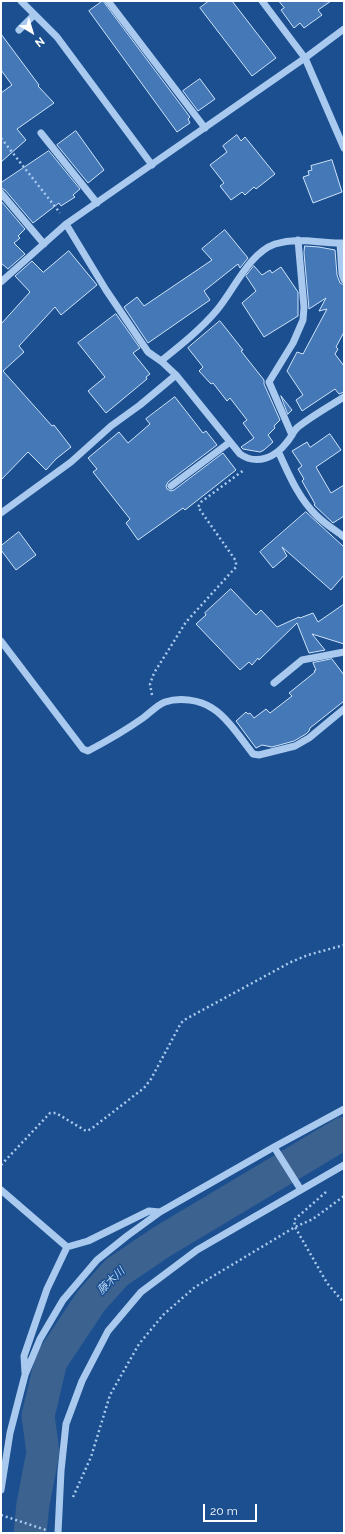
<!DOCTYPE html>
<html>
<head>
<meta charset="utf-8">
<style>
	body { margin:0 }
	#map { position:relative; width:345px; height:1534px; overflow:hidden; background:#1b4f8f; font-family:Raleway,sans-serif }
	canvas { display:block }
	.frame { position:absolute; inset:0; border:2px solid #fff; pointer-events:none }
	.north { position:absolute; left:12px; top:12px; width:40px; height:40px; -webkit-text-stroke:3px #1b4f8f; paint-order:stroke; rotate:142deg; font-size:11px; font-weight:700; line-height:16px; text-align:center; color:#fff }
	.north::after { content:''; display:block; margin:auto; width:14px; height:18px; background:#fff; clip-path:polygon(50% 0,100% 100%,50% 72%,0 100%) }
	.scale { position:absolute; left:203px; top:1504px; width:54px; height:18px; box-sizing:border-box; border:2px solid #fff; border-top:0; padding-left:5px; font-size:12px; line-height:14px; white-space:nowrap; color:#fff; -webkit-text-stroke:3px #1b4f8f; paint-order:stroke }
</style>
</head>
<body>
<div id="map">
<canvas width="345" height="1534"></canvas>
<div class="frame"></div>
<div class="north">N</div>
<div class="scale">20 m</div>
</div>
<script>
const ctx = document.querySelector('canvas').getContext('2d');
ctx.lineJoin = 'round';
function trace(path, color, width, dash) {
  ctx.strokeStyle = color;
  ctx.lineWidth = width;
  ctx.lineCap = dash ? 'butt' : 'round';
  ctx.setLineDash(dash || []);
  ctx.stroke(path);
}
function paint(path, color) {
  ctx.fillStyle = color;
  ctx.fill(path, 'evenodd');
}
function drawText(font, color, halo, rows, align = 'center') {
  ctx.font = font + ' Raleway,"Noto Sans JP",sans-serif';
  ctx.lineWidth = 3;
  ctx.setLineDash([]);
  ctx.textBaseline = 'middle';
  ctx.strokeStyle = halo;
  ctx.fillStyle = color;
  for (const [text, x, y, turn = 0] of rows) {
    ctx.save();
    ctx.translate(x, y);
    ctx.rotate((+turn || 0) * Math.PI / 180);
    ctx.textAlign = isNaN(turn) ? turn : align;
    if (halo) ctx.strokeText(text, 0, 0);
    ctx.fillText(text, 0, 0);
    ctx.restore();
  }
}
const river = new Path2D(`
	M30 1533 33 1504 43 1452 38 1416 51 1361 91 1301 117 1272 163 1241 344 1133`);
const building = new Path2D(`
	M103 1 190 117 188 119 190 123 177 132 89 11Z
	M209 1H232L276 58 252 76 200 8Z
	M279 1H331L318 10 322 15 304 28 300 23 294 28 281 10 284 8Z
	M1 34 39 85 38 86 54 103 17 129 26 140 1 162V93L12 85 1 70Z
	M200 79 215 99 198 111 183 91Z
	M76 131 104 170 88 183 57 145Z
	M237 135 241 141 245 137 275 174 256 189 254 187 245 195 242 192 231 200 220 186 224 183 210 165 227 152 223 146Z
	M49 151 80 189 73 195 75 197 61 206 59 203 33 223 5 190 1 188V183Z
	M332 160 342 192 313 203 303 177 309 175 308 171 312 170 311 166Z
	M1 201 25 229 18 236 20 238 14 243 25 254 8 269 1 263Z
	M225 230 248 258 240 268 238 264 204 291 210 300 148 343 124 307 137 297 144 306 212 260 202 249Z
	M305 246 319 247 335 250 337 275 340 283 344 285V332L336 347 338 349 335 354 344 366V392L339 394 335 389 302 411 296 400 303 395 287 371 297 352 303 354 327 309 319 311 326 298 309 309 304 253Z
	M69 251 97 285 61 315 55 307 19 346 24 352 3 371 52 426 54 425 71 447 56 459 46 470 28 452 1 480V324L30 292 15 276 32 261 43 272Z
	M254 266 262 275 270 270 272 273 281 267 298 292V316L264 337 242 303 256 291 246 276Z
	M116 314 140 348 133 353 150 374 146 377 147 379 106 413 88 391 105 377 78 343Z
	M220 321 243 350 241 351 264 380V384L280 420 274 426 275 428 268 435 273 442 264 450 260 452 243 449 241 447 254 438 243 423 247 420 230 398 227 401 213 383 211 384 199 371 203 367 188 348Z
	M281 396 292 410 288 414Z
	M175 397 203 433 206 431 217 445 168 482 166 486 167 489 171 491 174 490 223 453 236 470 185 510 183 508 138 540 126 523 130 519 93 472 97 469 88 458 119 432 128 443 150 424 146 419Z
	M330 434 341 450 316 467 331 493 344 485V516L333 523 314 505 315 504 302 481 304 479 298 469 302 466 292 451 307 442 310 447Z
	M306 512 344 547V575L331 590 282 547 287 556 273 568 260 552Z
	M19 532 36 555 16 570 1 550V546Z
	M231 589 256 615 261 610 277 627 299 617 300 618 313 613 318 622 344 604V644L312 634 325 650 309 653 297 623 259 660 258 658 252 665 249 662 240 670 196 624 206 615 205 613Z
	M332 659 344 675V701L310 728 309 731 306 734 294 741 272 747 262 745 256 748 236 721 246 712 248 714 250 713 254 718 266 709 270 713 292 696 289 693 315 672 314 671 316 670 313 663Z`);
const path = new Path2D(`
	M1 138 60 213
	M152 695 150 684 154 673 186 622 236 567V561L198 507 201 502 244 470
	M1 1165 50 1113H56L86 1131 91 1129 144 1088 151 1079 181 1023 186 1019 291 962 308 955 344 945
	M326 1192 294 1220 295 1227 327 1283 344 1303
	M73 1497 91 1457 110 1395 139 1344 163 1315 195 1287 295 1227 313 1219 344 1196
	M1 1515 46 1530`);
const minor = new Path2D(`
	M21 1 57 37 152 165
	M108 1 205 128
	M262 1 305 58 344 148
	M19 30 34 15
	M41 133 97 203
	M1 193 44 244
	M66 224 106 290 148 352 161 361 176 375 240 454C257 466 276 457 287 442 291 438 293 431 298 427 312 416 328 407 344 397
	M340 243 342 274 344 280
	M1 282 66 224 305 58 344 29
	M161 361C181 345 201 329 217 310 234 290 249 253 275 244 301 236 319 244 344 243
	M292 435 269 382 293 343 303 320 304 307 298 240
	M279 453C289 475 299 499 317 516 325 524 335 530 344 537
	M171 486 230 442
	M1 513 71 462 111 426 140 405 176 375
	M1 641 83 749 88 751C107 741 126 730 143 718 150 713 157 705 165 702 180 697 200 700 212 708 227 717 242 740 253 754L259 755 295 746 309 738 344 709
	M274 683 302 660 344 652
	M274 1147 301 1190
	M1 1190 67 1247 88 1241 149 1211 160 1212 274 1147 344 1109
	M25 1373 24 1356 47 1289 67 1247
	M1 1490 10 1433 25 1375 40 1339 63 1300 97 1260 127 1236 160 1212
	M58 1533 61 1471 66 1424 82 1381 108 1331 141 1292 197 1250 344 1165`);
const waterNames = [
	["藤木川",111,1281,-44]
];
trace(river, '#3c6290', 33);
paint(building, '#4478b7');
trace(building, '#cfe3fa', 1);
trace(path, '#a9c9ee', 2.5, [2, 3]);
trace(minor, '#a9c9ee', 7);
drawText('italic 11px', '#b5d3f5', '#1b4f8f', waterNames);
</script>
</body>
</html>
